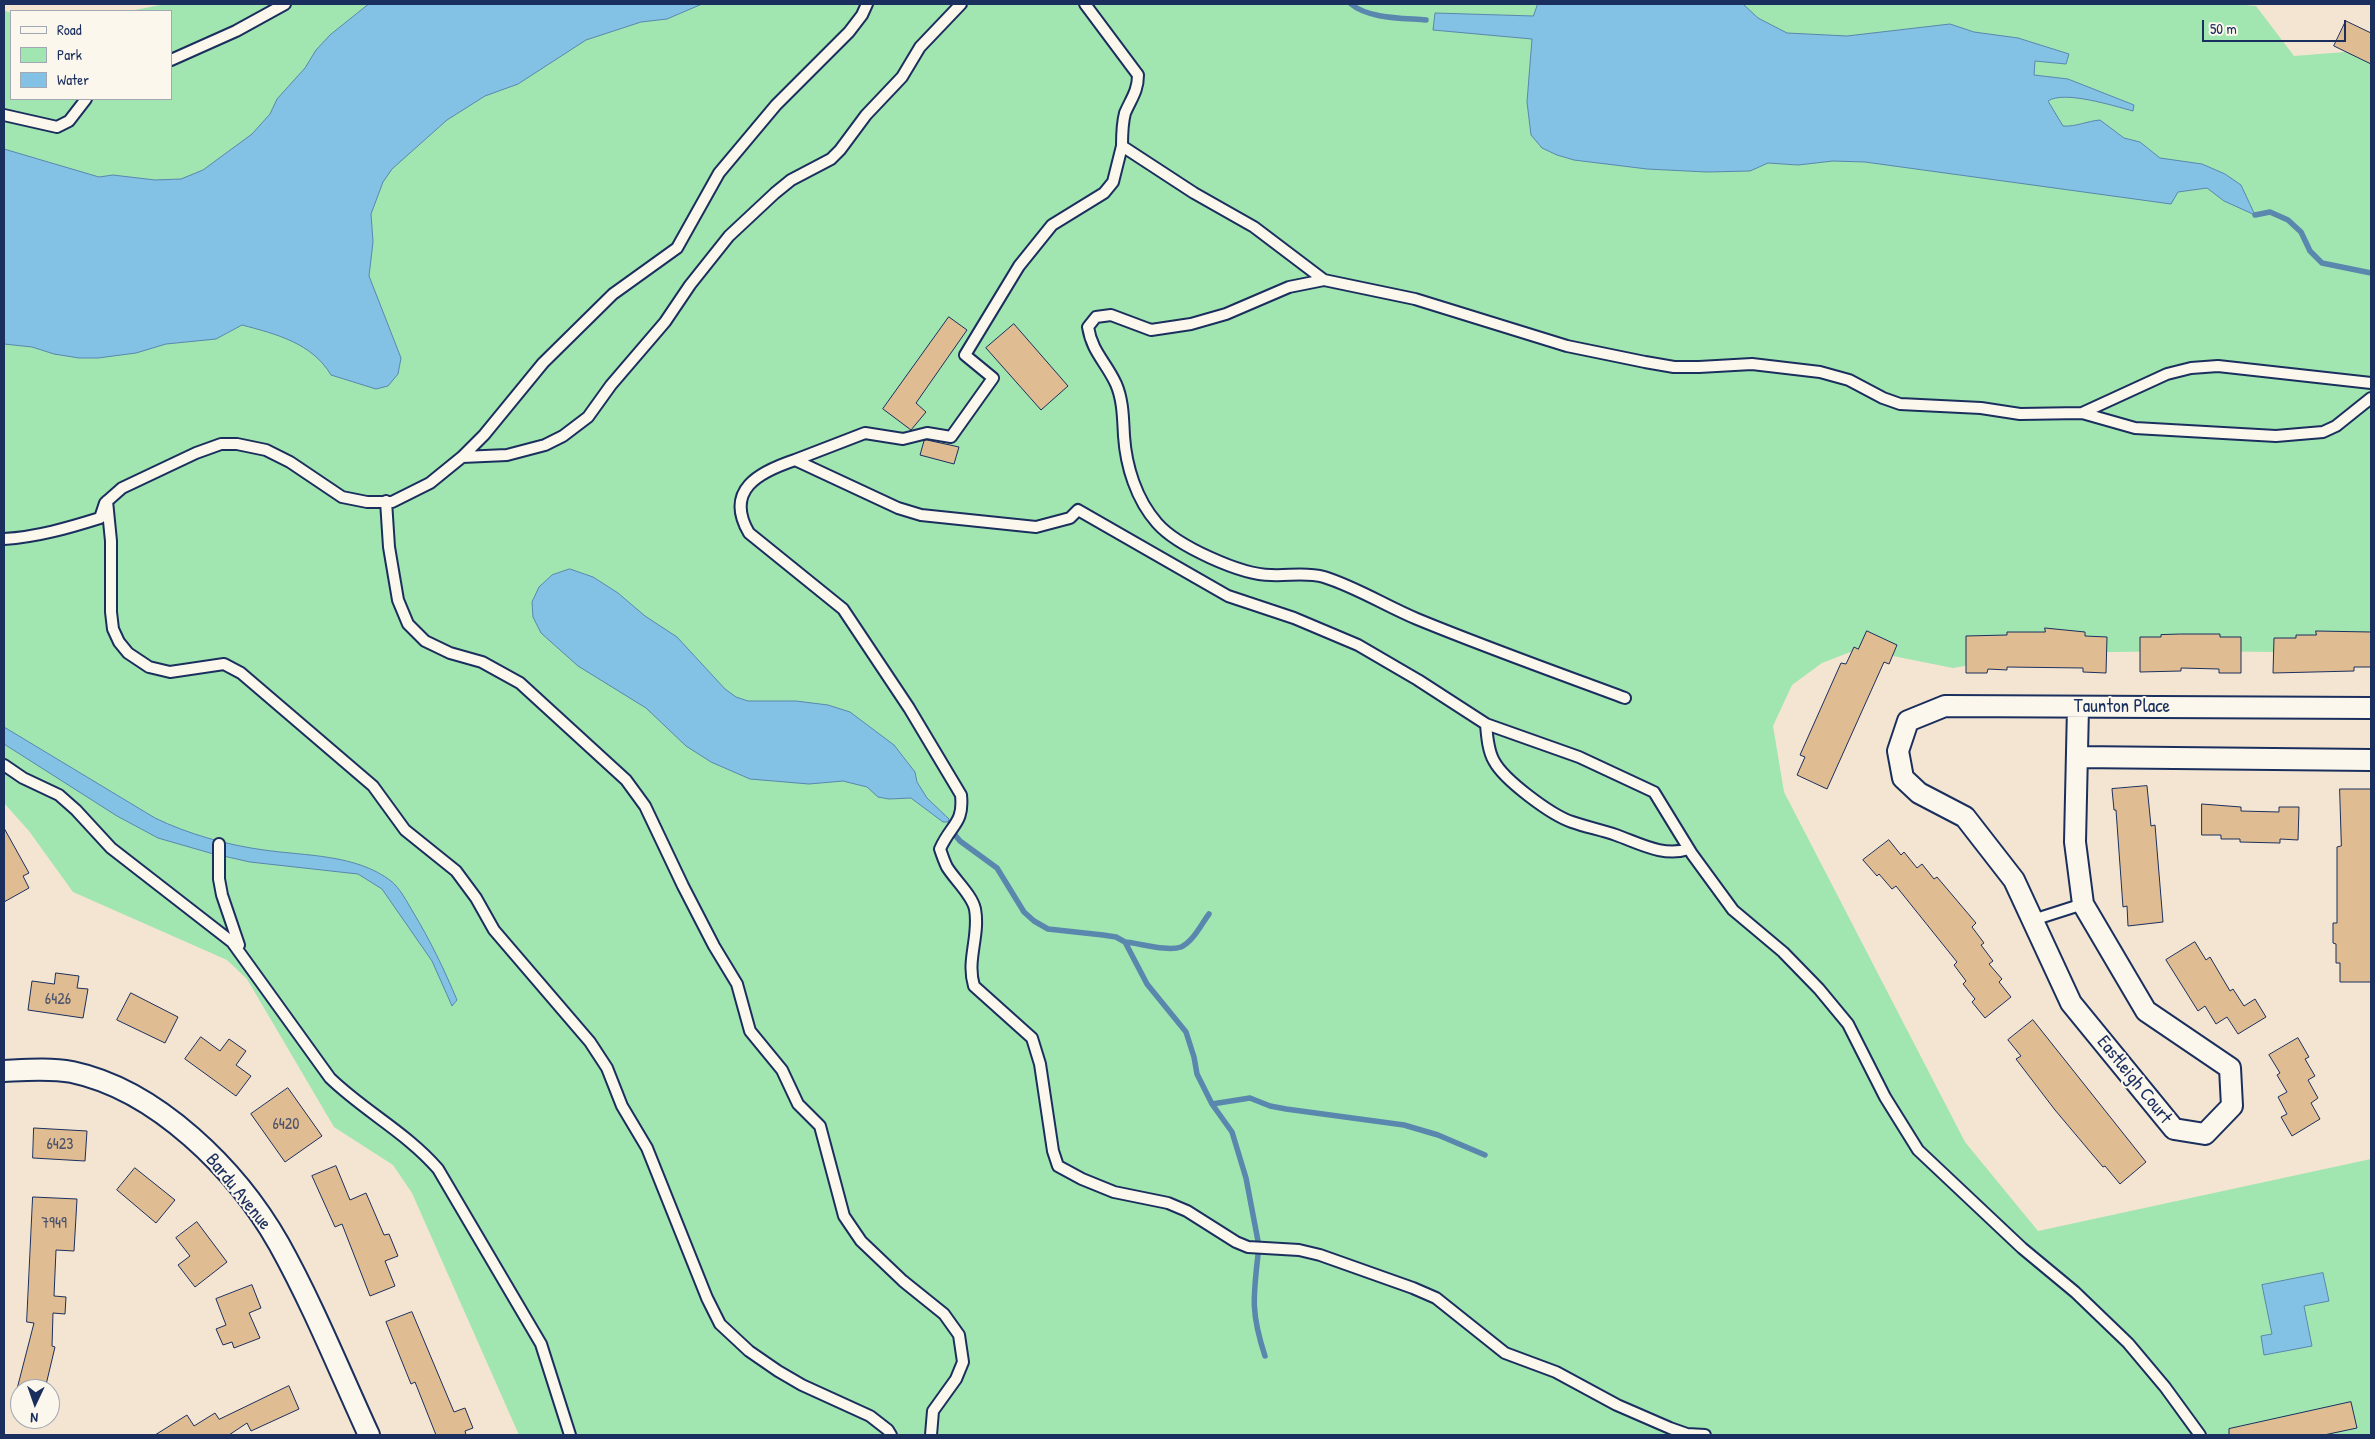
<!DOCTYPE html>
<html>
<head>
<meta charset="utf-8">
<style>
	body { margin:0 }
	#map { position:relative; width:2375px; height:1439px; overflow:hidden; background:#f3e5d1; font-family:"Patrick Hand",sans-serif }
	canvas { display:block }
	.frame { position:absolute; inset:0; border:5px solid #1b2f5e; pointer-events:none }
	.legend { position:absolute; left:10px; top:10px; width:162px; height:90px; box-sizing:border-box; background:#fbf7ec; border:1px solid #a1a7b3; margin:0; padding:6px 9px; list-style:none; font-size:15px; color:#1b2f5e }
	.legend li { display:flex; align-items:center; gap:10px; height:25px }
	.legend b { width:25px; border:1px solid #a1a7b3 }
	.north { position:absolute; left:10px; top:1379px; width:50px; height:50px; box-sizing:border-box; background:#fbf7ec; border:1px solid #a1a7b3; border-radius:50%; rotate:183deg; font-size:14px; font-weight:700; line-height:20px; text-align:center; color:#1b2f5e }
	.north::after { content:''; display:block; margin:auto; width:18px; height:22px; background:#1b2f5e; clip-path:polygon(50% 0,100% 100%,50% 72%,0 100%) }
	.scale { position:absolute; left:2202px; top:20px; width:144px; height:22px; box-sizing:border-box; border:2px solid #1b2f5e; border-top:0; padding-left:6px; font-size:15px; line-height:18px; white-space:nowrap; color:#1b2f5e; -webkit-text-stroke:4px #fbf7ec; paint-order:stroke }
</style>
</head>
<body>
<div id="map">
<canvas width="2375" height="1439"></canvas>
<div class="frame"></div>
<ul class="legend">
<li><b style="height:6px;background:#fbf7ec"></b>Road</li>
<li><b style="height:14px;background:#a1e5b1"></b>Park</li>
<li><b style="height:14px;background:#83c2e4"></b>Water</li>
</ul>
<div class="north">N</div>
<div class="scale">50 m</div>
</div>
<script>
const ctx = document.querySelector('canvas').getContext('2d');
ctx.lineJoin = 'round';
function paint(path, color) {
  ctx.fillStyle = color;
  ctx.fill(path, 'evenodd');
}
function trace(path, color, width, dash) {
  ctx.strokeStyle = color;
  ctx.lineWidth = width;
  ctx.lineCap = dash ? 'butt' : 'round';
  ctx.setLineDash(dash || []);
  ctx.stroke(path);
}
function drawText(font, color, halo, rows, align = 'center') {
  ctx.font = font + ' "Patrick Hand",sans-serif';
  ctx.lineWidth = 4;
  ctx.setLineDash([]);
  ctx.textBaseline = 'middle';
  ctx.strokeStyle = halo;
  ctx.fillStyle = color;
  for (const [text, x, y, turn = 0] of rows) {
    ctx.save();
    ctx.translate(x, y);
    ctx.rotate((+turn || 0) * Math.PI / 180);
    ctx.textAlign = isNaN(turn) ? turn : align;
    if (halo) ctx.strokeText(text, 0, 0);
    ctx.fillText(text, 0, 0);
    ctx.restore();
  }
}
const green = new Path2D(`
	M165 4H2234L2256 6 2294 56 2371 50V653L2186 651 2041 653 1953 668 1858 649 1822 663 1792 685 1773 726 1784 792 1965 1142 2038 1231 2371 1159V1435H519L412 1193 393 1165 334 1127 247 979 227 960 73 892 29 831 4 803V10L11 13V99H171V11H130Z`);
const water = new Path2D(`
	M369 4H702L667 19 641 22 586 40 518 84 485 96 447 120 392 169 383 182 371 214 373 242 369 276 401 358 398 374 388 386 376 389 331 375C312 343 276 334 242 325L216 339 166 344 136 353 98 358H79L54 354 32 347 4 344V149L99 177 113 175 155 180 181 179 203 170 252 134 270 114 277 99 305 68 316 50 330 35Z
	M1538 4H1743L1758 18 1787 33 1847 36 1950 24 1974 32 2018 38 2069 54 2066 64 2035 61 2034 75 2068 79 2134 105 2133 111C2114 106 2064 90 2048 101L2063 126C2076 127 2087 121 2100 120L2124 138 2140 142 2160 158 2202 164 2225 174 2241 185 2255 215 2224 201 2207 188 2178 192 2171 204 1865 162 1833 161 1798 165 1768 163 1750 171 1707 172 1647 169 1574 160 1557 155 1542 148 1531 135 1527 102 1532 39 1433 30 1435 13 1533 16Z
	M570 569 593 577 618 593 645 616 677 637 725 689 736 697 748 701H796L828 705 850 712 894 745 915 772 917 782 927 798 949 819 948 822H943L911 798 889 799 878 797 867 787 843 781 809 784 750 779 711 762 686 746 646 708 578 666 541 633 533 617 532 602 539 587 552 575Z
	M4 727 155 818C188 834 227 845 264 850 305 856 356 854 391 881 400 888 407 902 413 912 430 940 444 969 457 1000L452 1006 432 961 382 889 358 874 250 862 210 853 158 838 117 816 4 744Z
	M2323 1273 2329 1301 2304 1306 2312 1346 2264 1355 2261 1336 2272 1334 2262 1285Z`);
const stream = new Path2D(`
	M1351 4C1369 19 1403 18 1426 20
	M2255 215 2270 212 2288 220 2301 232 2310 251 2322 263 2371 273
	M955 835 960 841 997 868 1024 912 1034 921 1048 929 1103 935 1116 937 1125 942 1147 984 1186 1032 1194 1057 1197 1074 1212 1104 1232 1132 1246 1178 1258 1241
	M1125 942C1139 943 1168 952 1181 947 1193 942 1202 923 1209 914
	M1212 1104 1250 1098 1270 1106 1286 1109 1404 1125 1438 1135 1485 1155
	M1258 1255C1253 1298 1251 1314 1265 1356`);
const building = new Path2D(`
	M2346 21 2371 33V64L2334 46Z
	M949 317 967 330 916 403 926 412 911 430 883 409Z
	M1014 324 1068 386 1041 410 986 348Z
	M927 440 959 447 954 464 920 455 924 441Z
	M2045 628 2085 632V636L2107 637 2106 673 2083 672V668L2007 667V670L1988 669 1987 673H1966V636L2007 635V632H2045Z
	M1867 631 1897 645 1889 664 1884 662 1827 789 1797 775 1805 757 1800 755 1841 663 1846 664 1854 647 1858 649Z
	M2316 631 2371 632V667H2354V671L2273 673 2274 638H2296V635H2316Z
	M2181 634H2220V637H2241V673H2219V669L2181 668V671L2140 672V637H2161V635Z
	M2147 786 2151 826 2155 825 2163 922 2128 926 2127 906 2123 907 2116 810H2114L2112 789Z
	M2340 789H2371V982H2340V963H2336V944L2333 943V923H2337V847L2341 846Z
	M2202 804 2241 807V811L2279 812V807H2299L2298 840 2280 839V843L2240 842V839H2221V835H2202Z
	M4 828 29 873 23 876 29 888 4 902Z
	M1889 840 1901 855 1904 852 1917 868 1922 864 1934 879 1937 877 1976 923 1972 927 1984 943 1981 945 1993 961 1989 964 2002 979 1999 982 2011 997 1985 1018 1972 1002 1975 999 1963 984 1966 981 1954 965 1957 962 1896 886 1892 889 1879 874 1877 876 1863 860Z
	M2195 942 2206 960 2210 957 2230 991 2233 989 2244 1006 2255 999 2266 1017 2238 1034 2227 1017 2216 1024 2205 1006 2198 1011 2166 960Z
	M56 973 79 976 77 988 88 989 83 1018 28 1010 32 981 54 984Z
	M131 993 178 1017 165 1043 117 1020Z
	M2033 1020 2146 1162 2120 1184 2105 1166 2103 1167 2055 1110 2016 1059 2021 1056 2008 1040Z
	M201 1037 220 1051 229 1039 246 1051 236 1065 251 1076 236 1096 185 1059Z
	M2298 1038 2309 1057 2305 1059 2315 1076 2308 1080 2318 1098 2311 1103 2320 1119 2292 1136 2281 1117 2287 1114 2278 1097 2287 1092 2277 1075 2280 1073 2269 1055Z
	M288 1088 322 1136 285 1162 251 1114Z
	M34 1128 87 1131 85 1161 33 1158Z
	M336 1166 350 1200 366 1193 384 1235 389 1234 398 1256 385 1261 395 1286 370 1296 342 1224 335 1227 312 1176Z
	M135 1168 175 1200 156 1223 117 1190Z
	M33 1197 77 1199 74 1251 56 1250 54 1296 66 1297 65 1314 53 1313 52 1346 55 1347 45 1389H17L34 1323 27 1322Z
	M197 1222 227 1262 195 1287 178 1265 190 1256 176 1238Z
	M252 1285 261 1308 249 1313 260 1338 234 1348 232 1342 223 1345 216 1329 226 1325 216 1299Z
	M412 1312 454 1412 465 1408 473 1428 465 1431 466 1435H436L415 1382 411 1384 386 1322Z
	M289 1386 299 1409 251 1431 247 1423 229 1435H155L187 1415 194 1426 215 1413 219 1419Z
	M2351 1402 2357 1428 2324 1435H2229V1429Z`);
const lane = new Path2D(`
	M1085 4 1138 75C1138 91 1131 99 1125 113 1122 124 1122 136 1122 146L1194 193 1254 227 1324 280 1415 299 1567 346 1645 362 1674 367H1699L1752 364 1820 372 1849 380 1883 398 1900 404 1981 408 2020 414 2082 413 2135 428 2276 436 2323 432 2336 426 2371 398
	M171 60 236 31 285 4
	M4 115 57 127 69 121 86 99
	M1324 280 1289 287 1226 314 1191 324 1151 330 1111 315 1096 317 1088 327C1092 352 1106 362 1116 384 1123 400 1123 418 1124 436 1126 466 1136 499 1157 523 1177 546 1241 575 1271 575 1289 576 1306 572 1324 577 1356 587 1386 606 1417 619 1485 647 1555 672 1625 698
	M2082 413 2167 374 2191 368 2218 366 2371 383
	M462 457 507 455 545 445 563 436 588 417 611 385 665 322 690 285 729 236 775 193 791 180 831 159 840 150 866 115 902 77 920 47 961 4
	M795 460 865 433 903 439 927 433 951 437 993 378 965 355 1019 266 1052 225 1104 193 1113 182 1122 146
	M107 501 111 541V612L113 629 119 642 128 653 149 667 170 672 224 664 241 673 373 786 405 830 456 871 476 898 494 930 590 1042 607 1068 622 1106 647 1148 707 1298 720 1324 749 1351 778 1371 802 1385 870 1416 888 1430 891 1435
	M386 501 389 547 398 600 408 624 425 641 450 653 482 662 520 683 626 780 645 806 683 886 714 946 737 984 750 1031 782 1070 798 1104 820 1126 844 1216 861 1241 903 1281 944 1314 959 1335 963 1362 956 1379 933 1411 931 1435
	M4 539C37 537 68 528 100 518L105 503 122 488 196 453 221 444H237L266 450 290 462 342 497 367 502H392L430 483 462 457 484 435 543 363 613 294 677 248 719 173 776 105 849 32 862 15 867 4
	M1486 724C1487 736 1488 751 1494 761 1504 780 1551 815 1572 822 1586 827 1602 830 1616 835 1641 844 1663 857 1689 849
	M4 765 23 778 59 795 76 810 111 848 232 942 330 1078C364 1111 407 1133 438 1169L541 1344 570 1435
	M219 844V879L222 895 239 945
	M2033 920 2083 904
	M1705 1435 1687 1434 1670 1428 1617 1405 1556 1372 1505 1353 1436 1298 1413 1288 1320 1255 1299 1250 1248 1247 1236 1242 1187 1211 1168 1203 1114 1192 1082 1179 1058 1166 1053 1151 1040 1064 1032 1038 974 986C966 960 980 936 975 909 972 895 955 880 947 867 944 861 942 855 940 849 951 824 964 824 961 795L909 708 843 609 749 533C724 490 759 472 795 460L898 508 921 515 1036 527 1070 518 1078 510 1228 596 1294 618 1358 645 1418 680 1486 724 1579 757 1654 792 1692 854 1733 910 1783 952 1819 989 1848 1024 1885 1097 1918 1150 2022 1248 2075 1292 2128 1343 2165 1387 2200 1435`);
const street = new Path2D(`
	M2078 707 2075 842 2083 904 2146 1011 2230 1068 2232 1106 2205 1134 2174 1129 2071 1003 2014 880 1965 817 1919 793 1903 778 1898 751 1908 721 1945 706 2371 708
	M2077 757 2371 760
	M4 1071C26 1070 50 1068 72 1072 157 1090 237 1170 279 1244 313 1305 340 1372 369 1435`);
const numberNames = [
	["6426",58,1000],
	["6420",286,1125],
	["6423",60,1145],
	["7949",54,1224]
];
const streetNames = [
	["Taunton Place",2122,707],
	["Eastleigh Court",2134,1080,51],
	["Bardu Avenue",238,1192,51]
];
paint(green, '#a1e5b1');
paint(water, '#83c2e4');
trace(water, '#5987ae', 1);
trace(stream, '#5987ae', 5.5);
paint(building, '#dfbc91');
trace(building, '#1b2f5e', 1);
trace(lane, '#1b2f5e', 14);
trace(street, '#1b2f5e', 24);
trace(lane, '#fbf7ec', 10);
trace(street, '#fbf7ec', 20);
drawText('16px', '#4c526b', null, numberNames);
drawText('19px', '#1b2f5e', '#fbf7ec', streetNames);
</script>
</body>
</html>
